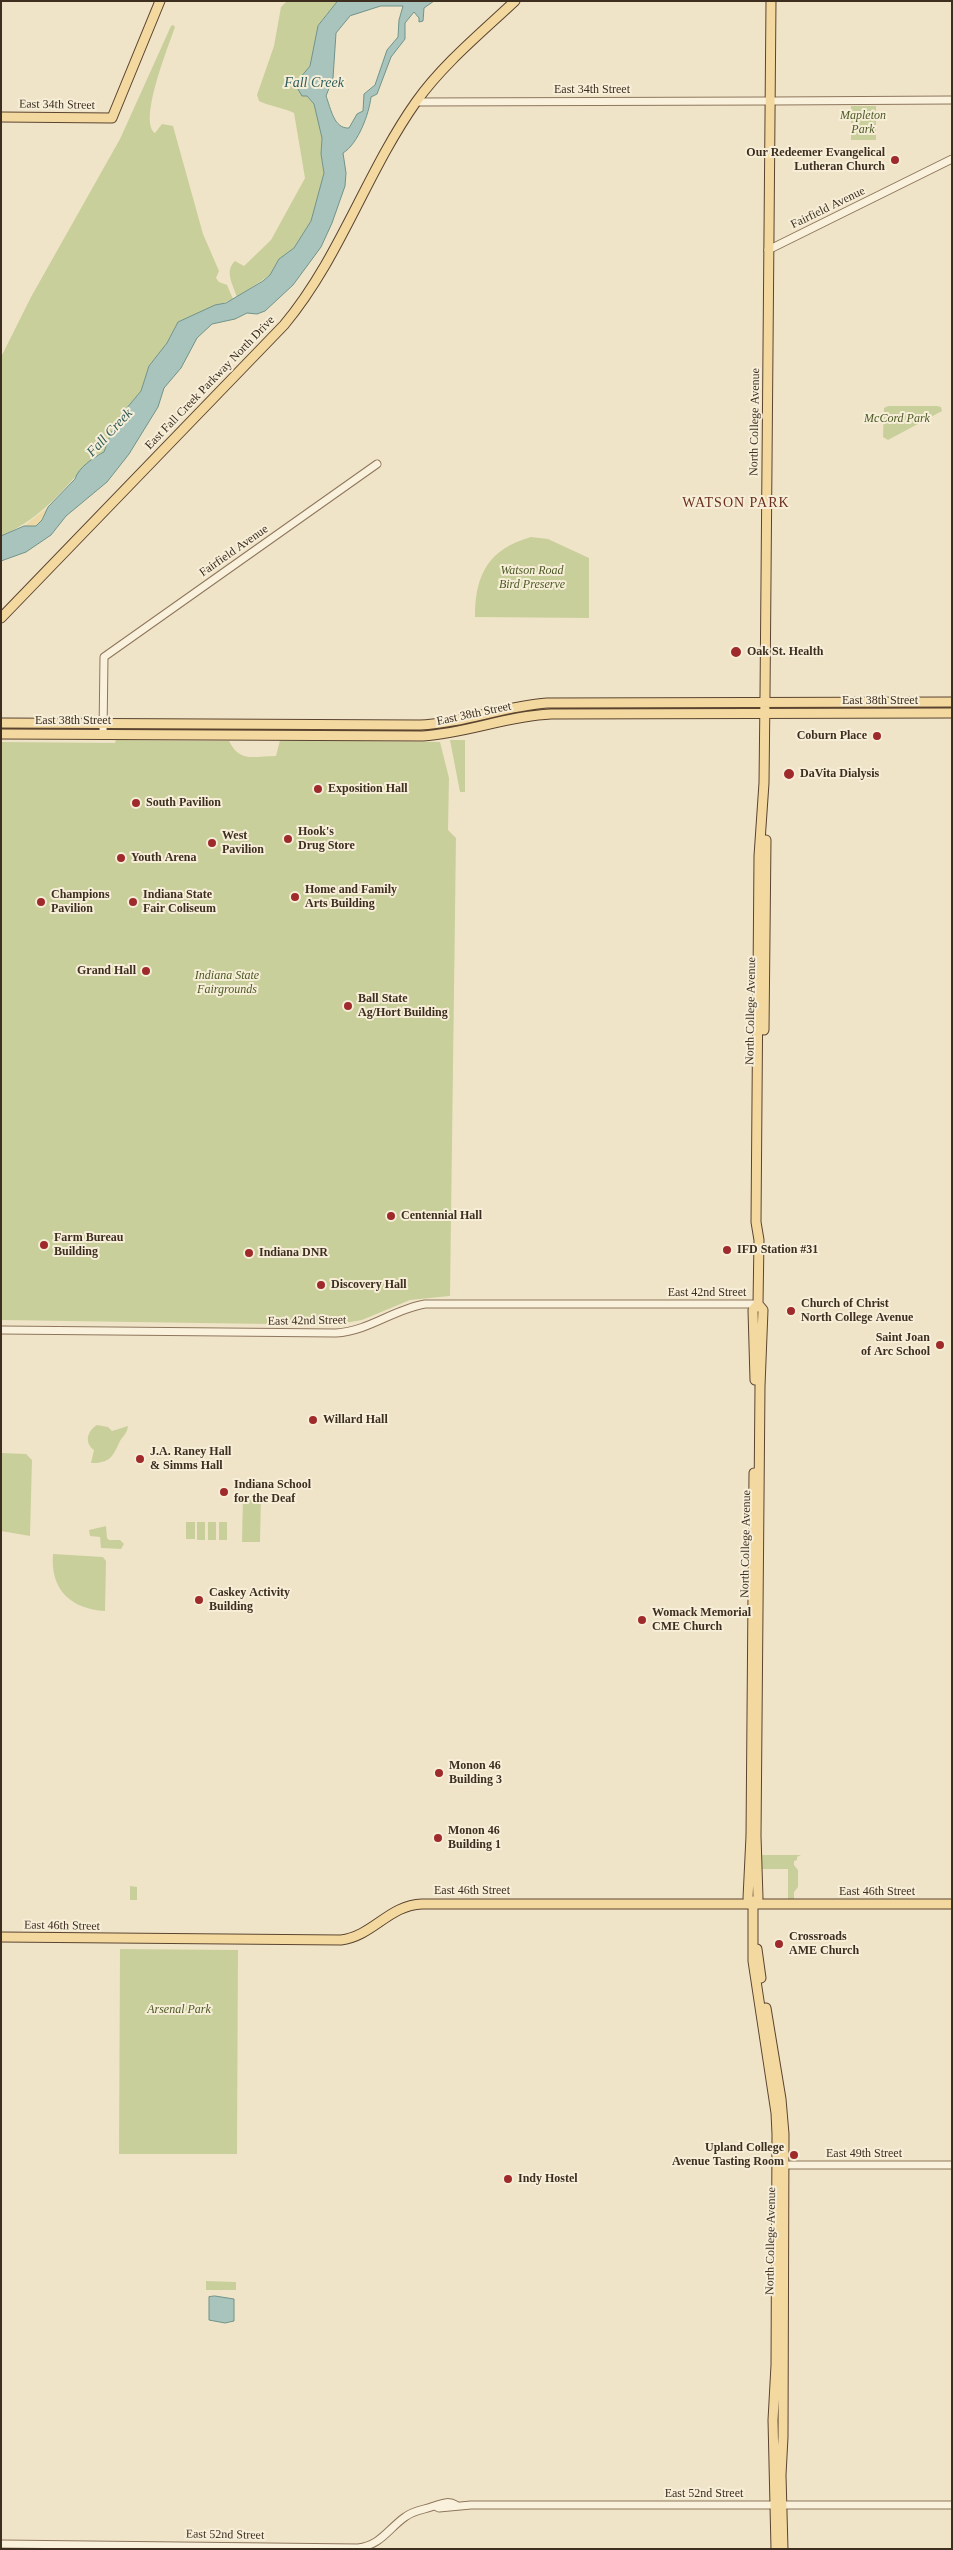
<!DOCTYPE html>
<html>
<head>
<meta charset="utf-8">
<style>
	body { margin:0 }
	#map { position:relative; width:953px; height:2550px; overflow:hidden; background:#f0e4c8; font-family:"Times New Roman",serif }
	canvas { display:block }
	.frame { position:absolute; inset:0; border:2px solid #3d2e20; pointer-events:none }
</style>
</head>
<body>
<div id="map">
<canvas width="953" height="2550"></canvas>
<div class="frame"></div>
</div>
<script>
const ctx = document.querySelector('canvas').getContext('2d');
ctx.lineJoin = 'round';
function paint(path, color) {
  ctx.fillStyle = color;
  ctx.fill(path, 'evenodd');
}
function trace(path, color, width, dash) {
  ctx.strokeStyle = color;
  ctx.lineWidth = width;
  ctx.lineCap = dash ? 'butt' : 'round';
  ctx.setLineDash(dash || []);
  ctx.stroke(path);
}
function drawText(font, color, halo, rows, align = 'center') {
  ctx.font = font + ' "Times New Roman",serif';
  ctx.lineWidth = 4;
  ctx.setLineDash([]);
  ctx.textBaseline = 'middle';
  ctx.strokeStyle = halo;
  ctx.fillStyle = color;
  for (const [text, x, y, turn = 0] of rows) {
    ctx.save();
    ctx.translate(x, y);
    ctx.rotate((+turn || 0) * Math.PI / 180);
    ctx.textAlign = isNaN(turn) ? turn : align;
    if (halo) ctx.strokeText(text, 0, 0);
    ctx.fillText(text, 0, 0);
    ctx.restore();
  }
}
const green = new Path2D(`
	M287 1H338L318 26 310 66 295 84 314 104 322 138 321 154 324 173 311 221 294 248 279 259 270 275 237 297C233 285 224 271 235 261L244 266 271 240 305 178 294 113C282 107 271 107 259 101L257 95 274 46 281 7Z
	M173 25 175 27C169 45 138 121 155 133L162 124 173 126 203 234 219 271 216 278 219 282 227 285 233 299 178 322 167 343 149 366 141 391 121 415 111 433 104 452 95 456C62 489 46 516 1 536V357L31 297 120 139 171 26Z
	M851 106H876V140H851Z
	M888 406H937L941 407 942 411 888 440 883 437 884 408Z
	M531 537 548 539 589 558V618L475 617C475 575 488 549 531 537Z
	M116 740 229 741C240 763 253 756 276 756L280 740 440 742 449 778 448 830 456 838 450 1296 410 1300 362 1320 333 1325 1 1320V742L115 743Z
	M450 740H465V792H460Z
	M97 1425 108 1427 112 1431 128 1426C127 1435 122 1436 119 1443 113 1457 109 1463 93 1463H91L94 1450C84 1443 87 1431 97 1425Z
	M1 1453 26 1454 32 1460 30 1536 1 1531Z
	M243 1496H261L260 1542H242Z
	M186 1522H195V1539H186Z
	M197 1522H205V1540H197Z
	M208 1522H216V1540H208Z
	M219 1522H227V1540H219Z
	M106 1526 107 1538 109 1540H120L124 1544 121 1549 101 1548 100 1537 90 1536 89 1530Z
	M53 1554 103 1557 106 1561 105 1611C71 1609 50 1590 53 1554Z
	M762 1855H801L797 1857V1860L794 1861V1865L798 1870V1887L794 1892V1899H788V1869H762Z
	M130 1886 137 1887V1900H130Z
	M120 1949 238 1950 237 2154H119Z
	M206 2281 236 2282V2290H206Z`);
const sand = new Path2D(`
	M48 507 42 520 36 526H24Z`);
const water = new Path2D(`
	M338 1H434L424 8 423 21 419 22V18L414 12 405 23V39L391 57 377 94 371 97C369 114 358 144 343 153L346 173 345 186 332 223 321 247 293 285 265 311 257 314 247 313 235 319 212 324 197 338 181 368 164 388 158 407 129 454 107 482 66 516 51 535 26 552 1 561V536L24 526H36L42 520 48 507 75 479C78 468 94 457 104 452L111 433 121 415 141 391 149 366 167 343 178 322 215 305 226 303 263 281 270 275 279 259 294 248 311 221 324 173 321 154 322 138 314 104 307 96H302L295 84 310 66 318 26ZM381 6H403L399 20 398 37 387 50 375 85 364 94 363 111 357 114 349 128C334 129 331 109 326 96L333 78 336 33 350 16Z
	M215 2296 234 2299V2321L225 2323 209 2320V2297Z`);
const minor = new Path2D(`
	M773 101 952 100
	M416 102 769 101
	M768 250 952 159
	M103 734 104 657 377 464
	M1 1330 336 1333C369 1331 394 1309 425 1304H758
	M780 2165H952
	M435 2506 439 2508 471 2505H952
	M1 2544 358 2548C381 2545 388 2529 405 2517 414 2510 424 2510 434 2506 441 2504 448 2500 456 2505`);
const major = new Path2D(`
	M1 117 112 118 160 1
	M1 618 284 325C340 258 366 173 416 102 443 64 481 33 515 1
	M1 723 420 725C464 723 504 706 547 703L952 702
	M1 734 423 736C467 733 507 716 551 714L952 713
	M764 1030 766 840
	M755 1380 753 1310 758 1304
	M754 1473 751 1836 748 1898 753 1904V1961L776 2113 777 2134 776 2365 773 2420 776 2549
	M753 1904 758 1898 756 1836 760 1386 763 1310 758 1304 759 1240 756 1222 759 856 764 783 765 695 771 1
	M1 1937 341 1940C373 1936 389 1905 422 1904H952
	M757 1949 761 1978
	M766 2008 781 2099 784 2134 783 2437 781 2475 783 2549`);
const markers = [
	[895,160,5,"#9e2a2b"],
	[736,652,6,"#9e2a2b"],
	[877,736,5,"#9e2a2b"],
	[789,774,6,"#9e2a2b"],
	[318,789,5,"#9e2a2b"],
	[136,803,5,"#9e2a2b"],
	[288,839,5,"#9e2a2b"],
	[212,843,5,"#9e2a2b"],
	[121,858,5,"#9e2a2b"],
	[295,897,5,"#9e2a2b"],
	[41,902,5,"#9e2a2b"],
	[133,902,5,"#9e2a2b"],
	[146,971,5,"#9e2a2b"],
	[348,1006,5,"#9e2a2b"],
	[391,1216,5,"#9e2a2b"],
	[44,1245,5,"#9e2a2b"],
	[727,1250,5,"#9e2a2b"],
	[249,1253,5,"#9e2a2b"],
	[321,1285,5,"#9e2a2b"],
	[791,1311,5,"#9e2a2b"],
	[940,1345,5,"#9e2a2b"],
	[313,1420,5,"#9e2a2b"],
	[140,1459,5,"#9e2a2b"],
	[224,1492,5,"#9e2a2b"],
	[199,1600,5,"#9e2a2b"],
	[642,1620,5,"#9e2a2b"],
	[439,1773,5,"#9e2a2b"],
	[438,1838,5,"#9e2a2b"],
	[779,1944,5,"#9e2a2b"],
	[794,2155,5,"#9e2a2b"],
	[508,2179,5,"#9e2a2b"]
];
const streetNames = [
	["East 34th Street",592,90],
	["East 34th Street",57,105,1],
	["Fairfield Avenue",828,208,-26],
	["East Fall Creek Parkway North Drive",210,383,-46],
	["North College Avenue",755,422,-89],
	["Fairfield Avenue",234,551,-35],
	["East 38th Street",880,701],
	["East 38th Street",474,714,-12],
	["East 38th Street",73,721],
	["North College Avenue",751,1011,-89],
	["East 42nd Street",707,1293],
	["East 42nd Street",307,1321,-1],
	["North College Avenue",746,1544,-89],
	["East 46th Street",472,1891],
	["East 46th Street",877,1892],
	["East 46th Street",62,1926,1],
	["East 49th Street",864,2154],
	["North College Avenue",771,2241,-89],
	["East 52nd Street",704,2494],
	["East 52nd Street",225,2535,1]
];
const parkNames = [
	["Mapleton",863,116],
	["Park",863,130],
	["McCord Park",897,419],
	["Watson Road",532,571],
	["Bird Preserve",532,585],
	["Indiana State",227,976],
	["Fairgrounds",227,990],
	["Arsenal Park",179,2010]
];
const poiNames = [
	["Our Redeemer Evangelical",885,153,"right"],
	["Lutheran Church",885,167,"right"],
	["Oak St. Health",747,652],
	["Coburn Place",867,736,"right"],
	["DaVita Dialysis",800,774],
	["Exposition Hall",328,789],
	["South Pavilion",146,803],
	["Hook's",298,832],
	["Drug Store",298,846],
	["West",222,836],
	["Pavilion",222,850],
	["Youth Arena",131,858],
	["Home and Family",305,890],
	["Arts Building",305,904],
	["Champions",51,895],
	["Pavilion",51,909],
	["Indiana State",143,895],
	["Fair Coliseum",143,909],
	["Grand Hall",136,971,"right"],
	["Ball State",358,999],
	["Ag/Hort Building",358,1013],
	["Centennial Hall",401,1216],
	["Farm Bureau",54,1238],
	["Building",54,1252],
	["IFD Station #31",737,1250],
	["Indiana DNR",259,1253],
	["Discovery Hall",331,1285],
	["Church of Christ",801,1304],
	["North College Avenue",801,1318],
	["Saint Joan",930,1338,"right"],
	["of Arc School",930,1352,"right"],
	["Willard Hall",323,1420],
	["J.A. Raney Hall",150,1452],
	["& Simms Hall",150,1466],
	["Indiana School",234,1485],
	["for the Deaf",234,1499],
	["Caskey Activity",209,1593],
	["Building",209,1607],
	["Womack Memorial",652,1613],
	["CME Church",652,1627],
	["Monon 46",449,1766],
	["Building 3",449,1780],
	["Monon 46",448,1831],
	["Building 1",448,1845],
	["Crossroads",789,1937],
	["AME Church",789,1951],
	["Upland College",784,2148,"right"],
	["Avenue Tasting Room",784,2162,"right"],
	["Indy Hostel",518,2179]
];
const waterNames = [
	["Fall Creek",314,83],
	["Fall Creek",110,433,-47]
];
const neighbourhoodNames = [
	["WATSON PARK",736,503]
];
paint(green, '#c9cf9b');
paint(sand, '#ecd9a5');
paint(water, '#a9c4bc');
trace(water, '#6f938a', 1);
trace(minor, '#8d765c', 9);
trace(major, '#5b4430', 11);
trace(minor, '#faf1dc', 7);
trace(major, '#f3d9a0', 9);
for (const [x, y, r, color] of markers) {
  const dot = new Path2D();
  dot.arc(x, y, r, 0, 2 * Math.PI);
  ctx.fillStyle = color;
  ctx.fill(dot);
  trace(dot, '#f7eed8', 2);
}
drawText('12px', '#3d2e20', '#f7eed8', streetNames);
drawText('italic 12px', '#4d5a26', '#f7eed8', parkNames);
drawText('bold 12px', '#3d2e20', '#f7eed8', poiNames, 'left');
drawText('italic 14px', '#2f5d5a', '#f7eed8', waterNames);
ctx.letterSpacing = '1px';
drawText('14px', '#6b2e1e', '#f7eed8', neighbourhoodNames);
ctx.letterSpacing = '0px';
</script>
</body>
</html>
